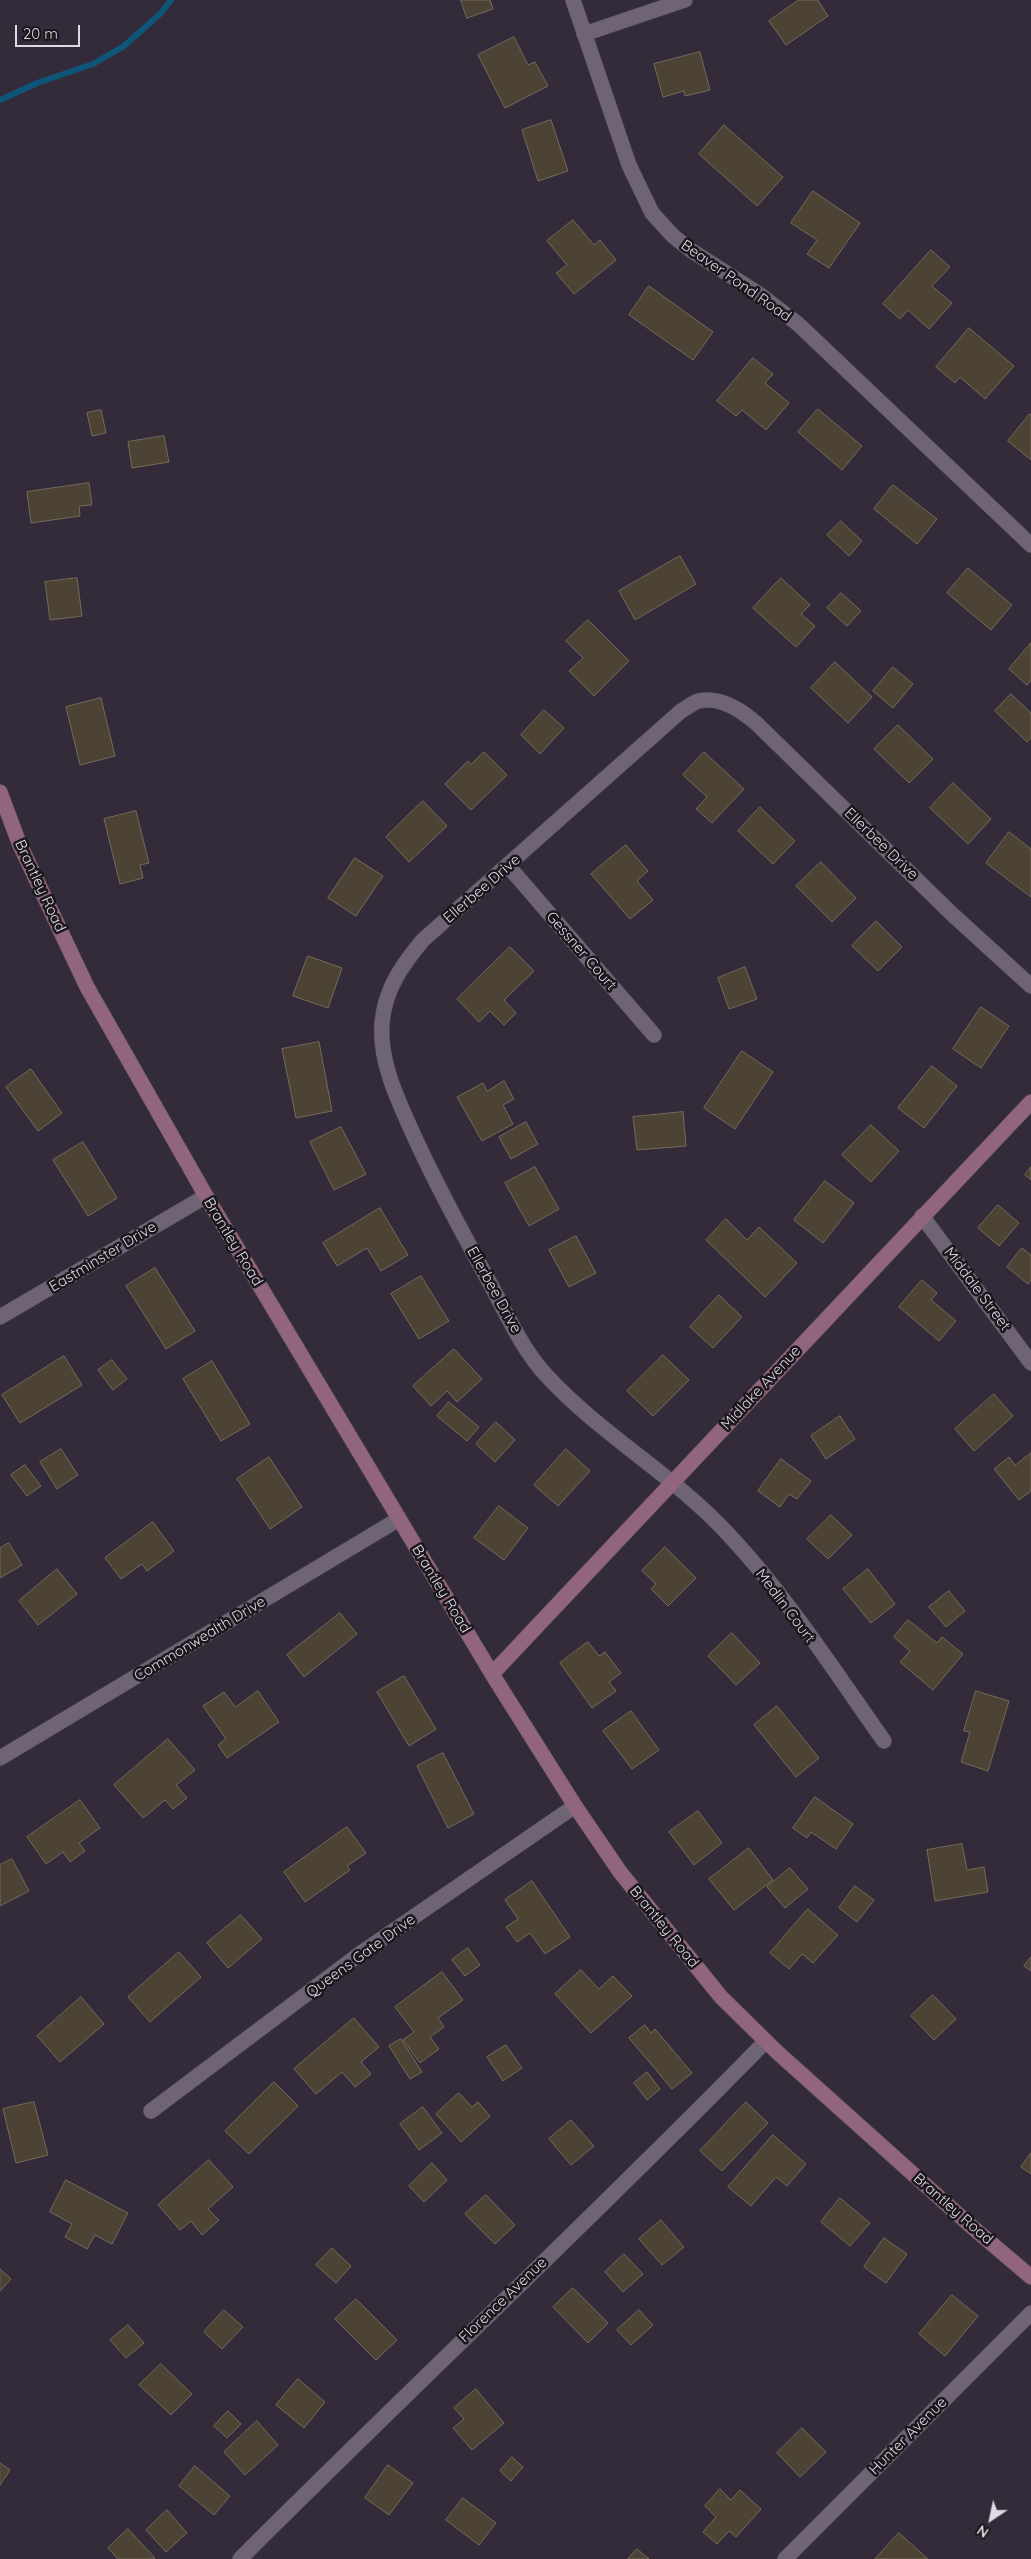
<!DOCTYPE html>
<html>
<head>
<meta charset="utf-8">
<style>
	body { margin:0 }
	#map { position:relative; width:1031px; height:2559px; overflow:hidden; background:#342b3a; font-family:Quicksand,sans-serif }
	canvas { display:block }
	.north { position:absolute; left:966px; top:2494px; width:50px; height:50px; -webkit-text-stroke:4px #1a161c; paint-order:stroke; rotate:214deg; font-size:14px; font-weight:700; line-height:20px; text-align:center; color:#dfd9e3 }
	.north::after { content:''; display:block; margin:auto; width:18px; height:22px; background:#dfd9e3; clip-path:polygon(50% 0,100% 100%,50% 72%,0 100%) }
	.scale { position:absolute; left:15px; top:25px; width:65px; height:22px; box-sizing:border-box; border:2px solid #dfd9e3; border-top:0; padding-left:6px; font-size:15px; line-height:18px; white-space:nowrap; color:#dfd9e3; -webkit-text-stroke:4px #1a161c; paint-order:stroke }
</style>
</head>
<body>
<div id="map">
<canvas width="1031" height="2559"></canvas>
<div class="north">N</div>
<div class="scale">20 m</div>
</div>
<script>
const ctx = document.querySelector('canvas').getContext('2d');
ctx.lineJoin = 'round';
function trace(path, color, width, dash) {
  ctx.strokeStyle = color;
  ctx.lineWidth = width;
  ctx.lineCap = dash ? 'butt' : 'round';
  ctx.setLineDash(dash || []);
  ctx.stroke(path);
}
function paint(path, color) {
  ctx.fillStyle = color;
  ctx.fill(path, 'evenodd');
}
function drawText(font, color, halo, rows, align = 'center') {
  ctx.font = font + ' Quicksand,sans-serif';
  ctx.lineWidth = 5;
  ctx.setLineDash([]);
  ctx.textBaseline = 'middle';
  ctx.strokeStyle = halo;
  ctx.fillStyle = color;
  for (const [text, x, y, turn = 0] of rows) {
    ctx.save();
    ctx.translate(x, y);
    ctx.rotate((+turn || 0) * Math.PI / 180);
    ctx.textAlign = isNaN(turn) ? turn : align;
    if (halo) ctx.strokeText(text, 0, 0);
    ctx.fillText(text, 0, 0);
    ctx.restore();
  }
}
const stream = new Path2D(`
	M0 100 37 83 93 64 124 46 161 13 171 0`);
const building = new Path2D(`
	M461 0H490L493 9 467 18Z
	M799 0H818L828 16 786 45 769 21Z
	M514 37 528 65 535 62 548 86 505 108 478 55Z
	M700 52 710 90 685 96 684 91 663 97 654 64Z
	M551 120 568 171 538 181 522 130Z
	M724 125 783 177 757 206 699 154Z
	M813 191 860 223 829 268 807 254 817 240 791 223Z
	M573 220 594 245 600 240 616 260 574 294 556 273 567 265 547 241Z
	M931 250 950 267 932 286 952 303 929 329 908 310 900 319 883 304Z
	M649 286 713 332 693 360 629 315Z
	M969 328 1014 366 985 399 960 377 955 383 936 367Z
	M753 358 773 374 765 383 789 403 766 430 742 410 736 416 717 401Z
	M818 409 862 446 842 470 798 432Z
	M101 410 106 433 92 436 87 413Z
	M1030 414 1031 415V460L1008 441Z
	M164 436 169 462 132 468 128 442Z
	M89 483 92 505 79 506 80 516 31 523 27 492Z
	M893 485 937 519 917 544 874 509Z
	M841 521 862 541 849 556 827 535Z
	M680 556 696 584 635 620 619 591Z
	M968 568 1012 605 991 630 947 593Z
	M77 578 82 616 50 620 45 582Z
	M781 578 810 605 801 614 815 626 796 647 753 608Z
	M841 593 861 611 847 626 827 608Z
	M588 620 629 661 594 696 569 671 583 658 566 641Z
	M1031 643V680L1027 685 1009 669Z
	M835 662 872 697 848 723 811 688Z
	M893 667 913 684 893 708 873 691Z
	M1011 694 1031 713V738L1027 742 995 711Z
	M101 698 115 756 80 765 66 707Z
	M544 710 564 728 540 754 521 735Z
	M898 725 933 759 909 783 874 749Z
	M484 752 507 775 471 810 445 784 468 761 471 764Z
	M704 752 744 789 712 823 696 809 707 797 683 775Z
	M953 783 991 819 968 844 930 808Z
	M423 801 447 826 409 862 386 837Z
	M760 807 795 841 773 864 738 831Z
	M136 811 149 863 140 865 143 878 120 884 104 819Z
	M1009 832 1031 849V897L986 863Z
	M626 845 648 871 637 881 653 900 630 919 591 874Z
	M355 858 383 876 356 916 328 898Z
	M821 862 856 898 832 922 796 886Z
	M876 921 902 947 878 971 852 946Z
	M510 947 534 971 504 1000 516 1013 504 1025 490 1011 479 1022 457 999Z
	M308 956 342 968 328 1008 293 996Z
	M745 967 757 999 729 1009 718 978Z
	M981 1007 1009 1026 981 1068 953 1049Z
	M319 1042 332 1111 296 1118 282 1049Z
	M742 1051 773 1072 735 1129 704 1108Z
	M932 1066 957 1086 924 1128 898 1108Z
	M31 1069 62 1113 38 1131 6 1087Z
	M504 1081 514 1099 503 1105 513 1124 482 1141 457 1097 483 1083 487 1091Z
	M683 1112 686 1146 637 1150 633 1117Z
	M526 1122 538 1144 511 1159 499 1137Z
	M871 1125 899 1151 871 1182 842 1155Z
	M341 1127 366 1174 334 1190 310 1142Z
	M83 1142 117 1198 88 1216 53 1160Z
	M535 1167 559 1209 529 1226 505 1183Z
	M1031 1167V1180L1025 1175Z
	M825 1181 854 1203 823 1243 794 1220Z
	M998 1205 1019 1223 999 1246 978 1228Z
	M380 1208 408 1255 381 1271 367 1248 337 1266 323 1243Z
	M726 1219 747 1240 759 1227 797 1263 765 1297 706 1240Z
	M576 1236 596 1273 569 1287 549 1250Z
	M1022 1248 1031 1255V1280L1028 1284 1007 1267Z
	M155 1268 195 1331 166 1349 126 1286Z
	M421 1276 449 1321 419 1339 391 1294Z
	M922 1280 937 1293 931 1300 956 1321 939 1341 899 1307Z
	M719 1295 742 1317 713 1348 690 1327Z
	M454 1349 482 1379 457 1402 447 1391 431 1406 413 1386Z
	M663 1355 689 1380 653 1416 627 1391Z
	M64 1356 82 1385 20 1423 2 1395Z
	M112 1360 127 1379 113 1390 98 1370Z
	M212 1361 250 1424 221 1441 183 1379Z
	M994 1394 1013 1416 974 1451 955 1429Z
	M449 1402 479 1427 467 1441 437 1416Z
	M840 1416 855 1439 826 1459 811 1436Z
	M496 1422 515 1440 495 1462 476 1444Z
	M61 1449 78 1475 57 1489 40 1462Z
	M566 1449 590 1471 558 1506 534 1485Z
	M1031 1453V1491L1019 1500 994 1469 1009 1457 1015 1465Z
	M269 1457 302 1507 270 1529 237 1479Z
	M781 1459 811 1481 797 1499 789 1494 780 1507 758 1491Z
	M25 1465 41 1486 27 1496 11 1475Z
	M499 1506 528 1528 504 1560 474 1538Z
	M831 1515 852 1535 828 1559 807 1539Z
	M153 1522 174 1551 147 1571 142 1564 121 1579 105 1558Z
	M9 1543 22 1565 0 1578V1548Z
	M665 1547 696 1578 668 1606 651 1589 656 1584 642 1571Z
	M57 1569 77 1594 38 1625 19 1601Z
	M868 1569 895 1604 871 1623 843 1589Z
	M949 1591 965 1611 946 1627 929 1607Z
	M340 1613 357 1634 304 1677 287 1655Z
	M908 1620 937 1643 942 1637 963 1654 933 1690 900 1662 910 1651 894 1637Z
	M732 1633 760 1663 736 1685 708 1656Z
	M588 1642 599 1656 605 1652 621 1673 609 1682 616 1691 592 1708 560 1663Z
	M404 1676 436 1729 409 1746 377 1692Z
	M258 1691 279 1722 227 1758 218 1745 226 1739 203 1706 224 1692 235 1707Z
	M976 1691 1009 1701 988 1771 961 1762 970 1732 964 1731Z
	M777 1706 819 1758 796 1777 754 1725Z
	M631 1711 659 1750 632 1769 603 1731Z
	M168 1739 195 1770 176 1785 187 1798 173 1809 165 1800 143 1818 114 1785Z
	M443 1753 474 1814 448 1828 417 1766Z
	M815 1797 853 1824 836 1849 811 1832 807 1838 793 1828Z
	M80 1800 100 1828 79 1843 85 1851 70 1862 63 1852 46 1864 27 1837Z
	M698 1811 722 1843 694 1865 669 1832Z
	M347 1827 366 1853 347 1866 350 1870 305 1902 284 1872Z
	M962 1844 967 1870 984 1867 988 1892 935 1901 927 1850Z
	M749 1848 773 1880 734 1910 709 1879Z
	M12 1859 29 1891 0 1906V1865Z
	M790 1868 808 1889 785 1908 767 1887Z
	M532 1881 570 1937 545 1954 530 1933 517 1942 506 1927 518 1919 505 1900Z
	M855 1886 874 1900 857 1922 839 1908Z
	M808 1909 838 1935 813 1963 802 1954 789 1969 770 1953Z
	M241 1915 262 1939 228 1968 207 1943Z
	M468 1948 480 1965 465 1976 452 1960Z
	M179 1952 201 1977 150 2022 128 1997Z
	M1031 1957V1971L1024 1966Z
	M581 1970 599 1989 613 1976 632 1996 591 2033 555 1994Z
	M442 1972 463 2000 438 2018 444 2027 430 2037 439 2049 420 2063 403 2040 414 2032 395 2007Z
	M933 1995 956 2019 934 2040 911 2016Z
	M81 1997 104 2024 60 2062 37 2036Z
	M354 2018 379 2047 361 2062 371 2074 355 2087 342 2072 316 2094 294 2069Z
	M645 2025 651 2033 655 2029 692 2073 672 2089 629 2038Z
	M401 2039 422 2072 410 2079 389 2046Z
	M506 2045 522 2068 503 2081 487 2057Z
	M647 2072 660 2089 647 2100 634 2083Z
	M274 2082 298 2106 249 2154 225 2131Z
	M459 2093 472 2107 478 2102 490 2116 461 2142 436 2114Z
	M34 2102 48 2155 16 2163 3 2109Z
	M746 2102 768 2123 722 2171 700 2151Z
	M423 2107 442 2133 419 2150 400 2124Z
	M571 2120 594 2146 571 2165 549 2139Z
	M773 2135 806 2164 787 2186 776 2177 751 2206 728 2187Z
	M1031 2153V2174L1021 2167Z
	M209 2160 233 2187 208 2209 219 2220 202 2235 191 2221 180 2230 158 2205Z
	M432 2163 447 2180 424 2202 409 2186Z
	M66 2180 128 2213 112 2244 95 2235 87 2249 65 2237 72 2224 50 2212Z
	M486 2195 515 2225 495 2244 465 2214Z
	M840 2198 870 2223 850 2246 821 2222Z
	M661 2220 684 2247 662 2265 639 2239Z
	M884 2238 907 2254 886 2283 864 2267Z
	M332 2248 351 2266 336 2283 316 2265Z
	M624 2254 643 2274 623 2292 605 2272Z
	M0 2269 11 2279 0 2291Z
	M573 2288 608 2323 588 2343 553 2307Z
	M952 2295 978 2316 945 2356 919 2334Z
	M356 2299 397 2340 376 2360 335 2319Z
	M224 2310 243 2327 222 2349 204 2332Z
	M639 2310 653 2325 631 2345 617 2330Z
	M128 2325 144 2343 126 2358 110 2340Z
	M161 2364 192 2394 171 2415 139 2385Z
	M298 2379 325 2402 304 2428 276 2405Z
	M476 2389 504 2423 472 2450 453 2428 464 2419 454 2408Z
	M228 2411 241 2424 227 2438 214 2426Z
	M257 2421 278 2445 245 2475 224 2452Z
	M802 2428 826 2452 800 2477 777 2453Z
	M512 2457 523 2467 511 2481 500 2471Z
	M0 2463 10 2470 0 2485Z
	M388 2465 413 2483 389 2515 365 2498Z
	M195 2466 230 2496 214 2515 179 2486Z
	M720 2489 731 2500 740 2490 761 2509 736 2537 729 2531 717 2544 703 2532 716 2517 705 2506Z
	M463 2498 496 2523 479 2545 446 2520Z
	M167 2510 187 2533 166 2552 146 2530Z
	M128 2529 155 2558 154 2559H118L108 2548Z
	M899 2533 928 2559H875Z
	M637 2549 649 2559H628Z`);
const street = new Path2D(`
	M573 0 629 165 652 213 673 236 692 251 759 294 798 324 1031 545
	M584 34 685 0
	M509 867 654 1035
	M922 1216 1031 1363
	M0 1317 206 1196
	M884 1741C835 1672 788 1598 729 1535 674 1475 601 1435 546 1375 521 1348 505 1310 487 1278 460 1228 433 1179 410 1127 396 1096 379 1059 382 1023 385 989 402 965 423 940L681 711C686 708 693 703 698 701 719 696 741 710 756 723L953 915 1031 986
	M0 1758 399 1519
	M151 2111 361 1953 575 1806
	M240 2559C414 2385 594 2217 766 2041
	M785 2559 1031 2313`);
const secondary = new Path2D(`
	M0 792 19 843 87 987 206 1196 492 1674 575 1806 620 1872 721 1997 777 2052 971 2226 1031 2277
	M492 1674 1031 1102`);
const streetNames = [
	["Beaver Pond Road",736,281,35],
	["Ellerbee Drive",881,844,44],
	["Brantley Road",40,886,65],
	["Ellerbee Drive",482,889,-41],
	["Gessner Court",581,951,49],
	["Brantley Road",233,1242,59],
	["Eastminster Drive",103,1257,-31],
	["Middale Street",977,1289,53],
	["Ellerbee Drive",494,1290,61],
	["Midlake Avenue",761,1388,-47],
	["Brantley Road",441,1589,59],
	["Medlin Court",785,1606,53],
	["Commonwealth Drive",200,1639,-31],
	["Brantley Road",664,1927,51],
	["Queens Gate Drive",361,1956,-36],
	["Brantley Road",953,2209,41],
	["Florence Avenue",503,2300,-44],
	["Hunter Avenue",908,2436,-45]
];
trace(stream, '#0e5679', 6);
paint(building, '#4d4334');
trace(building, '#756b5a', 1);
trace(street, '#4f4753', 16);
trace(secondary, '#4f4753', 16);
trace(street, '#6f6475', 15);
trace(secondary, '#91657c', 15);
drawText('15px', '#dfd9e3', '#1a161c', streetNames);
</script>
</body>
</html>
